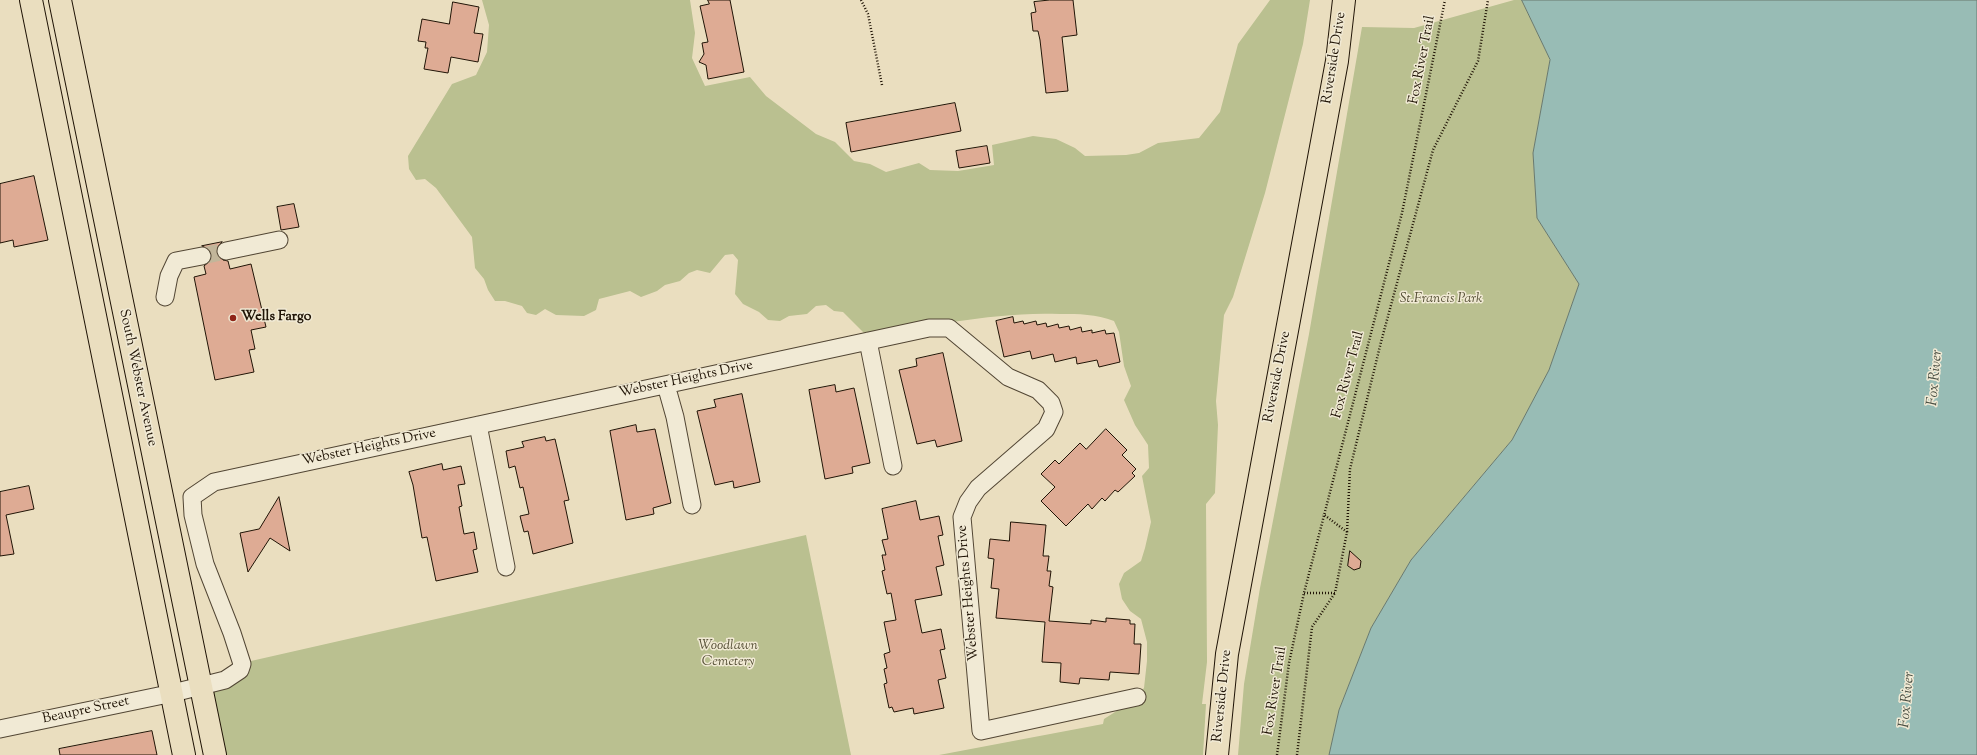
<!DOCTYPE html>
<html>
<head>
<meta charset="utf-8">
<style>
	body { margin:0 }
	canvas { display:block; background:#eadebf }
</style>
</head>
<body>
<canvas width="1977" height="755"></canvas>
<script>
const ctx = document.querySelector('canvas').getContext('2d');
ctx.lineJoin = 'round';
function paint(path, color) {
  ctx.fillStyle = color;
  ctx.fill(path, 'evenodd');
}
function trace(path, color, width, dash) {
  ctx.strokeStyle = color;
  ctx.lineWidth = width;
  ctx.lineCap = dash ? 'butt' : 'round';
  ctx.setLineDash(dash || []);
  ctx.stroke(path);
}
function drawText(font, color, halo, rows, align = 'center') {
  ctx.font = font + ' "Sorts Mill Goudy",serif';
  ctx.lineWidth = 3;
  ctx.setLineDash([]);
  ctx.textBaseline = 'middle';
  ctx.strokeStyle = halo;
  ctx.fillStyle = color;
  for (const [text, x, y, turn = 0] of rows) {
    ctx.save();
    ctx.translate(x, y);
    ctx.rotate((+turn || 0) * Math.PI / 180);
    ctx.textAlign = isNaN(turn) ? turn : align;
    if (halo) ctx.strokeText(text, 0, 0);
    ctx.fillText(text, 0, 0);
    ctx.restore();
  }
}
const green = new Path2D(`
	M482 0H690L695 33 692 58 705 86 750 77 766 96 816 134 835 142 854 161 870 164 886 172 919 163 930 170 958 171 994 165 992 145 1033 136 1056 139 1075 148 1085 156 1126 155 1139 153 1158 143 1199 138 1220 112 1238 44 1270 0H1310L1303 44 1265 193 1233 297 1224 315 1216 401 1218 425 1215 493 1206 504 1207 662 1202 704H1206L1203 755H939L1103 724 1104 719 1134 700 1144 688 1147 661V642L1141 619 1130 611 1122 599 1119 584 1124 573 1141 561 1145 548 1151 522 1142 476 1149 468 1148 445 1135 425 1124 400 1131 386 1124 366 1119 332 1114 321C1096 314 1079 314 1060 314 994 311 930 328 864 333L843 312 834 311 826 305 816 306 807 314 789 316 780 321 768 320 759 312 743 304 735 294 738 260 733 254 725 255 710 273 697 270 689 273 680 281 665 285 657 291 641 297 630 291 599 299 596 310 584 316 556 315 545 309 536 315 527 313 522 306 505 301H495L488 290 484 279 475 268 472 237 436 188 425 179 416 180 409 169 408 156 452 84 476 75 487 52 489 25Z
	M1514 0H1522L1550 60 1533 153 1537 218 1579 284 1549 370 1512 440 1411 560 1371 628 1339 710 1329 755H1238L1244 684 1260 588 1309 334 1362 27 1414 28Z
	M806 535 851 755H207L195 697 236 683 251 661Z`);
const water = new Path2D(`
	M1522 0H1977V755H1329L1339 710 1371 628 1411 560 1512 440 1549 370 1579 284 1537 218 1533 153 1550 60Z`);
const building = new Path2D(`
	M708 0H730L744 72 708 79 706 65 699 62 704 54 702 43 708 42 700 6 709 4Z
	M1050 0H1073L1077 35 1062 37 1068 91 1046 93 1040 40 1038 31H1033L1031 13 1036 12 1034 2Z
	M453 2 479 7 474 33 483 34 478 62 451 57 448 73 424 69 428 48H425L426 42 418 41 422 19 449 24Z
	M955 103 961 131 851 152 846 123Z
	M987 146 990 163 959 168 956 151Z
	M34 176 48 240 14 247 13 240 0 243V184Z
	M294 204 299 227 281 230 277 207Z
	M222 242 217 248 216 253 223 260 228 261 230 269 251 264 266 327 251 330 255 349 249 350 254 372 215 380 194 277 206 274 204 266 212 259 210 250 202 246Z
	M1013 317 1014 323 1023 321 1024 324 1036 321 1037 325 1046 323 1047 327 1058 324 1059 328 1069 326 1070 330 1081 327 1082 332 1092 330V333L1105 330 1106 334 1114 333 1120 362 1099 367 1097 360 1077 364 1076 357 1055 362 1053 354 1032 359 1030 351 1004 357 996 321Z
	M943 353 962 441 937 447 935 440 917 444 899 370 917 366 916 359Z
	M835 385 836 392 854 388 870 463 852 467 853 473 825 479 809 390Z
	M742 394 760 482 734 488 733 481 715 485 697 411 716 407 714 400Z
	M636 425 637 432 655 429 671 503 653 508 654 514 626 520 610 431Z
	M1106 429 1127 450 1122 455 1136 469 1132 473 1135 476 1118 492 1115 490 1105 501 1102 498 1092 509 1088 504 1066 526 1041 501 1055 487 1041 474 1055 460 1059 464 1080 443 1086 449Z
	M545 437 546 441 555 439 569 500 564 501 573 543 533 554 528 531 524 532 520 516 529 514 523 487 520 488 515 466 509 468 506 451 524 447 522 442Z
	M442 464 443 470 461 466 465 484 458 485 462 506 459 507 464 534 474 532 477 549 473 550 478 572 436 581 427 537 422 538 413 485 409 472Z
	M29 486 34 509 6 515 14 554 0 556V492Z
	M279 497 290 551 270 538 248 572 240 533 259 529Z
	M916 501 920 520 939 516 943 535 938 536 944 565 936 567 942 595 915 600 922 633 941 629 945 649 940 650 946 678 938 680 944 708 914 714 913 708 894 712 892 707 889 708 884 684 887 683 884 669 887 668 884 654 890 652 884 622 896 620 891 593 887 594 882 571 885 570 882 555H886L882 540 888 539 882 509Z
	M1011 522 1046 525 1043 556H1049L1047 571H1051L1049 586 1053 587 1049 621 1091 624V620L1106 622V618L1130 620V624H1135L1134 644H1141L1139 674 1110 672 1109 680 1080 678 1079 684 1060 682 1061 663 1042 662 1045 622 996 618 999 589 991 588 994 559 988 558 990 539 1009 541Z
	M1350 551 1361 561 1360 568 1354 570 1348 566Z
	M152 731 157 755H60L59 749Z`);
const minorTunnel = new Path2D(`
	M202 256 226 251`);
const path = new Path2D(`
	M861 0 868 14 882 85
	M1347 532 1350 469 1381 342 1433 150 1478 61 1488 0
	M1304 593H1335L1347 532 1323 514
	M1277 755 1289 663 1304 593 1402 213 1445 0
	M1297 755 1312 627 1335 593`);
const minor = new Path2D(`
	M226 251 279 240
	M165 297 169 276 176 261 202 256
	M868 341 893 466
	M666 385 675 417 692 505
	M478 425 506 567
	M0 729 173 693 225 680 240 670 242 664 232 633 205 564 193 515 192 497 214 482 929 328H949L1008 377 1038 390 1051 403 1054 412 1046 429 978 488 968 502 962 517 981 731 1137 697`);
const major = new Path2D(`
	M31 0 184 755
	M60 0 215 755
	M1217 755 1227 654 1337 61 1344 0`);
const markers = [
	[233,318,4,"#8f2418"]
];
const streetNames = [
	["Riverside Drive",1335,58,-81],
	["Fox River Trail",1423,60,-79],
	["Fox River Trail",1349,375,-75],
	["Riverside Drive",1278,377,-79],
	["South Webster Avenue",137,378,78],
	["Webster Heights Drive",686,380,-12],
	["Webster Heights Drive",369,448,-12],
	["Webster Heights Drive",969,593,-95],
	["Fox River Trail",1276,691,-81],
	["Riverside Drive",1223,696,-84],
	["Beaupre Street",86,711,-12]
];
const parkNames = [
	["St.Francis Park",1441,300],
	["Woodlawn",728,647],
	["Cemetery",728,663]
];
const poiNames = [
	["Wells Fargo",241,318]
];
const waterNames = [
	["Fox River",1936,378,-85],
	["Fox River",1908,700,-85]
];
paint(green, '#bac090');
paint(water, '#98bcb5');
trace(water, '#68796f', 1);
paint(building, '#deab94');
trace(building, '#201406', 1);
trace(minorTunnel, '#c2b69a', 17, [17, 8]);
trace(minor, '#524634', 19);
trace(major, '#201406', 24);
trace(path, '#201406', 2.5, [1, 2]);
trace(minor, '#f1ead5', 17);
trace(major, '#eadebf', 22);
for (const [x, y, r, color] of markers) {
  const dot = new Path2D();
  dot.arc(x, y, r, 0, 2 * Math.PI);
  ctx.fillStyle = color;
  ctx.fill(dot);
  trace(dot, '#f1ead5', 1.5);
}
drawText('14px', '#201406', '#f1ead5', streetNames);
drawText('italic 14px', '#565036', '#f1ead5', parkNames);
drawText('bold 14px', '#201406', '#f1ead5', poiNames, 'left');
drawText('italic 15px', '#4a4f43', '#f1ead5', waterNames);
</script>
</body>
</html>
